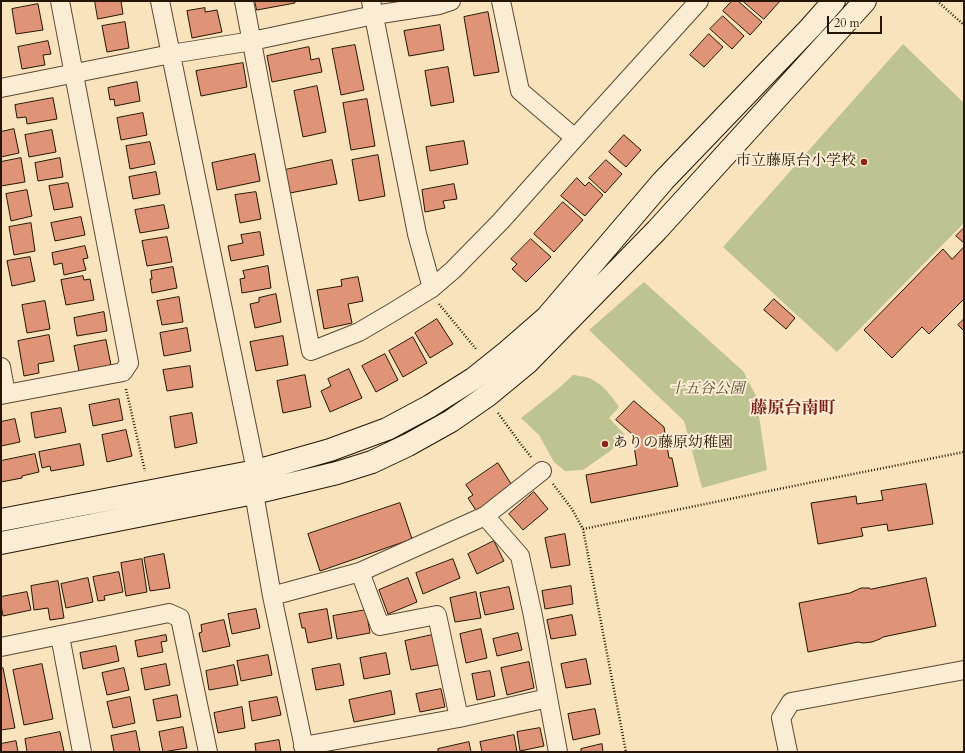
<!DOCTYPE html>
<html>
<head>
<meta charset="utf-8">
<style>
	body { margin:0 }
	#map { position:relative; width:965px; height:753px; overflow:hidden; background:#f9e3bd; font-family:Cardo,serif }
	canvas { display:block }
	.frame { position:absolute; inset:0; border:2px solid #261502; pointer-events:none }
	.scale { position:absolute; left:827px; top:16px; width:55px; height:18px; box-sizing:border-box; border:2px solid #261502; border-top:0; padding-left:5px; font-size:12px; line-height:14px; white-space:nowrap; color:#261502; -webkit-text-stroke:3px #fbedd4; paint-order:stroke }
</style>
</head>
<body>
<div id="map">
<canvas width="965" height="753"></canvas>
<div class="frame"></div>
<div class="scale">20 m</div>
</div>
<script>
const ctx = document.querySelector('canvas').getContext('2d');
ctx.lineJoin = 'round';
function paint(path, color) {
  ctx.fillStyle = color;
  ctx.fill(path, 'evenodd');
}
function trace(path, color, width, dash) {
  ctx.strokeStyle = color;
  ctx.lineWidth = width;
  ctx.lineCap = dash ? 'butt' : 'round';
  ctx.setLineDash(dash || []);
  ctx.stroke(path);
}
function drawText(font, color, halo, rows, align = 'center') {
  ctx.font = font + ' Cardo,"Noto Serif JP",serif';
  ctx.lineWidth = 4;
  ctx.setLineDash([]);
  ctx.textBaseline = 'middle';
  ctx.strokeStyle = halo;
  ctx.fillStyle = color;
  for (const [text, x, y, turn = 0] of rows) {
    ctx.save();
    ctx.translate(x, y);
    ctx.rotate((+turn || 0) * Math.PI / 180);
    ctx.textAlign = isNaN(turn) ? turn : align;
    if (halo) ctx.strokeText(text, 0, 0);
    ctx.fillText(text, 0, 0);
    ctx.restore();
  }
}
const green = new Path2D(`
	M903 44 964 103V223L837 352 723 247Z
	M644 282 743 371 756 396 767 470 702 488 684 421 589 330Z
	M573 375C578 376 584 376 589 378 603 384 611 395 619 407L609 418 626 436 610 451 583 470 565 471 554 462 539 435 521 418 559 388Z`);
const building = new Path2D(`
	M95 1H121L123 14 98 19Z
	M255 1H295V3L257 10Z
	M732 1H738L762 22 750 35 723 11Z
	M743 1H780L764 19Z
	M38 4 43 30 16 34 12 9Z
	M205 8V12L217 10 222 32 192 38 187 11Z
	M488 12 499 72 474 76 464 17Z
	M723 16 744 36 732 49 710 29Z
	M125 22 129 48 107 52 102 26Z
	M440 25 444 50 409 56 404 31Z
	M709 34 723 47 704 67 690 55Z
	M48 41 51 54 43 55 45 65 22 69 18 47Z
	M355 45 364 90 341 95 332 49Z
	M309 47 311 60 319 58 322 72 272 82 267 56Z
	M243 63 247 87 201 96 196 71Z
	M448 67 454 102 431 106 425 71Z
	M137 82 140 101 115 106 114 99 110 100 108 88Z
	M317 86 326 132 303 137 294 91Z
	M53 98 57 119 27 124 26 117 17 118 15 105Z
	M367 99 375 146 351 150 343 103Z
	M143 113 147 135 121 140 117 118Z
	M14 129 19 153 1 157V132Z
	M52 130 56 152 29 157 25 135Z
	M624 135 641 150 626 167 609 152Z
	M464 141 468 164 430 171 426 147Z
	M150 142 155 164 130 169 126 146Z
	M255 154 260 181 217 190 212 163Z
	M378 155 385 196 359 201 352 160Z
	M21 158 25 182 1 186V162Z
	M60 158 63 177 38 181 35 163Z
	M332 160 337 184 290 193 285 170Z
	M606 160 622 174 605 193 589 178Z
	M156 172 160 194 133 199 129 177Z
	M577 178 585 186 589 182 603 195 585 216 561 196Z
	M68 183 73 207 54 210 49 186Z
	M454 184 457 199 443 201 445 208 425 212 422 190Z
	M27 190 32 216 11 221 6 194Z
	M256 192 261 219 240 223 235 195Z
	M563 202 583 220 554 252 534 234Z
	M164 205 169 228 140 233 135 210Z
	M81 217 85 235 55 241 51 223Z
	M31 223 35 251 14 255 9 227Z
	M964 228V243L956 236Z
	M260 232 264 255 231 261 228 246 243 243 241 235Z
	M167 237 172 262 147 266 142 241Z
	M531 239 551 257 526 282 512 269 517 264 511 259Z
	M85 246 88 258 83 259 86 270 64 275 62 263 54 265 52 253Z
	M964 247V299L929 334 922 327 892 358 864 330 943 249 952 259Z
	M30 257 35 281 12 286 7 261Z
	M268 266 271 288 242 293 240 279 245 278 243 271Z
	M173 267 177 288 152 293 150 279H152L151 271Z
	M83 276 84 280 90 279 94 300 66 305 61 280Z
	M358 277 363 301 348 304 352 323 324 329 317 290 342 286 341 280Z
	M276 294 281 322 255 328 250 304 259 302V298Z
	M179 297 183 322 162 325 157 301Z
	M774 299 795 318 786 329 764 310Z
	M45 301 50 329 27 333 22 305Z
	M104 312 107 331 77 336 74 318Z
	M437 319 453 344 430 358 415 333Z
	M964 319V331L958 325Z
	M187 328 191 351 164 356 160 333Z
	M49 335 54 361 38 364 39 373 24 376 18 341Z
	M283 336 288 365 256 371 250 342Z
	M413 337 427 363 403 377 389 351Z
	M106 340 111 365 79 371 74 346Z
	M385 354 398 380 376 392 362 366Z
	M190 366 193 387 167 391 163 370Z
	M349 369 362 398 330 412 321 391 331 386 328 379Z
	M305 375 311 407 283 413 277 381Z
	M119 399 123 420 93 426 89 405Z
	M634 401 664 427 669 458H672L678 486 591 503 586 475 637 465 632 434 616 420Z
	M61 408 66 432 35 438 31 413Z
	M192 413 197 443 175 448 170 417Z
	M15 419 20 442 1 446V422Z
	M126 430 132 456 107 462 102 435Z
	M80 444 84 465 51 471 50 466 42 468 39 452Z
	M35 454 39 472 22 476V478L1 482V461Z
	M498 463 513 487 477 512 468 498 473 495 466 485Z
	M926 484 933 524 888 531 887 524 861 528 863 536 818 544 811 503 856 496 857 504 883 500 881 491Z
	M534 492 548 509 523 530 509 514Z
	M400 503 412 539 320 571 308 534Z
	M565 534 570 565 551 568 545 538Z
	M494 541 504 561 477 574 468 554Z
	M164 554 170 588 150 591 144 558Z
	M142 559 147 592 126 596 121 563Z
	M453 559 460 578 423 594 416 573Z
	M119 572 123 592 104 596 105 600 98 601 93 577Z
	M88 578 93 602 66 608 61 584Z
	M408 578 417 602 388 614 379 590Z
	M926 578 936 626 883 637 880 639 872 642 863 643 858 642 808 652 799 603 850 593 861 588H869L871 589Z
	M58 581 64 618 50 620 48 608 34 610 31 586Z
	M571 586 573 604 545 609 542 591Z
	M509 587 514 609 485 615 480 593Z
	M27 592 31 610 3 616 1 605V597Z
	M476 592 481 618 455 622 450 598Z
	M256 609 260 628 232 634 228 614Z
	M327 609 332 638 308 643 305 628H302L299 614Z
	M366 610 370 633 337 639 333 616Z
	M572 615 576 635 551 639 547 620Z
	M224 620 230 646 203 652 199 633 202 632 201 625Z
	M481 629 487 658 466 663 460 634Z
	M518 633 522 650 497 656 493 639Z
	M166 635 167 641 161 642 163 652 138 657 135 641Z
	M432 635 438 665 411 670 405 641Z
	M116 646 119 661 83 669 80 653Z
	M386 653 390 674 364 679 360 658Z
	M268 655 272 675 241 681 237 661Z
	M586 659 591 684 566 688 561 664Z
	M529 662 534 688 507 695 501 668Z
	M42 664 53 719 24 725 13 670Z
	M166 664 170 685 145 690 141 669Z
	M340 664 344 685 316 690 312 669Z
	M234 665 238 685 209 690 206 671Z
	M3 668 15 728 1 730V669Z
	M124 668 129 690 107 695 102 673Z
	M490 671 495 696 477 700 472 674Z
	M441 689 445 707 420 712 416 694Z
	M391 691 395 714 354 722 349 700Z
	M177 695 181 717 157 721 153 700Z
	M130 697 135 723 113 728 107 702Z
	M277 697 281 715 252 721 249 702Z
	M242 707 245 728 218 733 214 713Z
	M595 709 600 734 573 740 568 714Z
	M183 727 187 748 163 752 159 732Z
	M540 728 544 746 520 751 517 732Z
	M136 731 140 752H114L111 736Z
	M60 732 64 751 59 752H27L25 739Z
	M514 735 517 752H482L480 742Z
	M279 740 281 752H256L255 744Z
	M16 741 18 752H1V744Z
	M469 742 471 752H438V749Z
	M602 744 603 752H581V749Z`);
const path = new Path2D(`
	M937 1 964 25
	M439 304 476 349
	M126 389 145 471
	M498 413 520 443 531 457
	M553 484 572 509 583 529 626 752
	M583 529 823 480 964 452`);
const street = new Path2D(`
	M160 1 256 471
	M244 1 311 351 359 332 393 312 432 288 453 270 501 221 575 138 699 1
	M371 1 417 234 432 288
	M501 1 520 91 575 138
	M1 88 171 54 252 41 374 15 439 5 451 1
	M1 367 6 394 1 395
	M6 394 123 372 129 363 60 1
	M254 493 272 596 305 752
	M485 516 520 556 533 616 558 752
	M360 572 380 626 437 615 459 718
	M272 596 360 572 485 516 542 471
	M60 636 82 752
	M1 647 169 613 180 618 208 752
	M303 746 459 718 548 698
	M788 752 781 718 791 702 964 670`);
const secondary = new Path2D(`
	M1 520 256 471 330 450 387 429 430 406 473 379 508 351 547 317 663 181 810 28 834 1
	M1 543 254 493 337 473 372 462 408 445 451 421 487 396 527 363 657 230 865 1`);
const markers = [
	[864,162,4,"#8f2418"],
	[605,444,4,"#8f2418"]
];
const poiNames = [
	["市立藤原台小学校",856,162],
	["ありの藤原幼稚園",613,444,"left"]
];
const parkNames = [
	["十五谷公園",707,390]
];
const quarterNames = [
	["藤原台南町",793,409]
];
paint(green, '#bdc491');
paint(building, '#df9377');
trace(building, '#261502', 1);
trace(street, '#5b4831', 20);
trace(secondary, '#261502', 24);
trace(path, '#261502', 2.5, [1, 2]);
trace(street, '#fbedd4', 18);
trace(secondary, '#fbedd4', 22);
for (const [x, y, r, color] of markers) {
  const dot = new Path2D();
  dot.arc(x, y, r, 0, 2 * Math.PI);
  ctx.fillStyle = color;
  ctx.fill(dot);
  trace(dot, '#fbedd4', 1.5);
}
drawText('15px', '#261502', '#fbedd4', poiNames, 'right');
drawText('italic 15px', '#5b5234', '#fbedd4', parkNames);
drawText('bold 17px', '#7a1f14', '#fbedd4', quarterNames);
</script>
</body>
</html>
